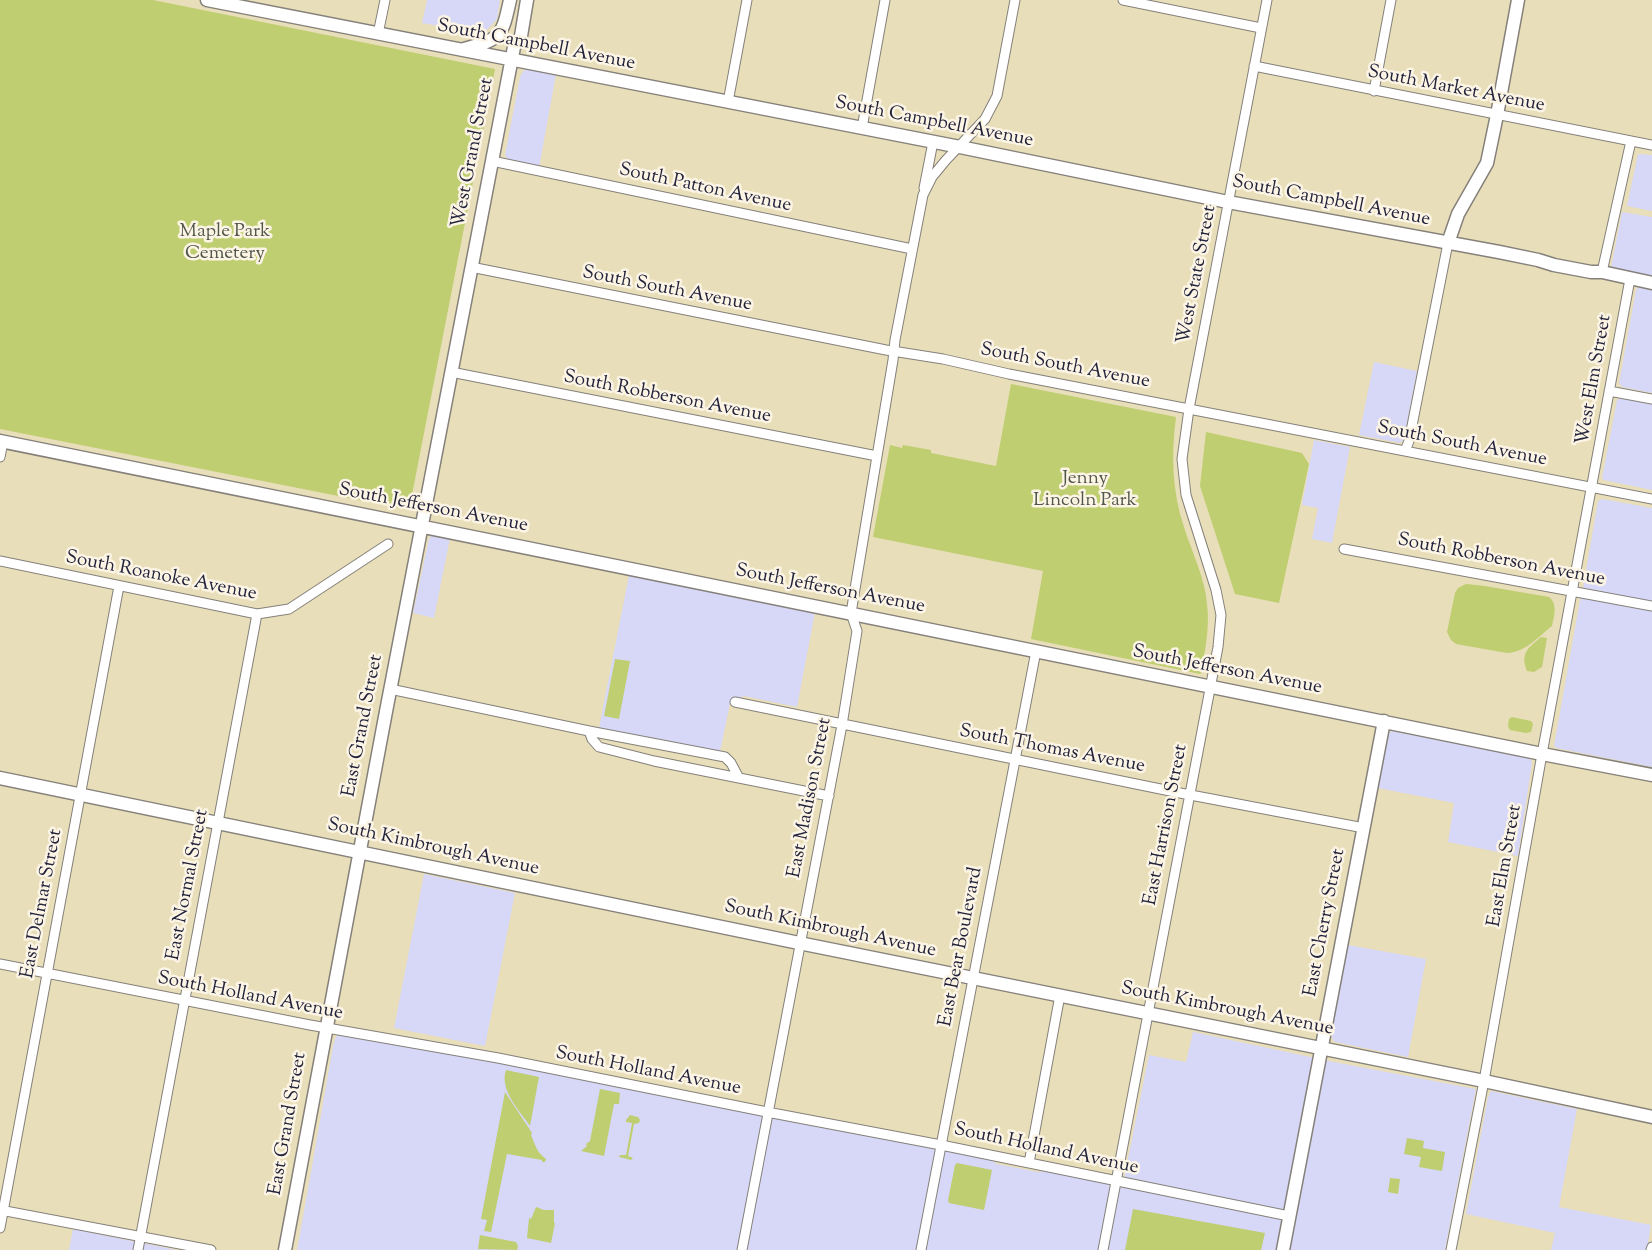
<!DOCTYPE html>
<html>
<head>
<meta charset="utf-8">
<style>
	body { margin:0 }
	canvas { display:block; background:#e8deb9 }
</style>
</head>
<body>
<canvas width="1652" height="1250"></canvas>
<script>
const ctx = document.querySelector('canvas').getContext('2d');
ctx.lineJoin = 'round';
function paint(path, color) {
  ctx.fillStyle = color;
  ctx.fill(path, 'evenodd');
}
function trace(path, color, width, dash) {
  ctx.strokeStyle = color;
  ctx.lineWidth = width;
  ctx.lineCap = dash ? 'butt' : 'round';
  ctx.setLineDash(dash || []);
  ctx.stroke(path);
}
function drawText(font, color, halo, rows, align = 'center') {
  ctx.font = font + ' "Sorts Mill Goudy",serif';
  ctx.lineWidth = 5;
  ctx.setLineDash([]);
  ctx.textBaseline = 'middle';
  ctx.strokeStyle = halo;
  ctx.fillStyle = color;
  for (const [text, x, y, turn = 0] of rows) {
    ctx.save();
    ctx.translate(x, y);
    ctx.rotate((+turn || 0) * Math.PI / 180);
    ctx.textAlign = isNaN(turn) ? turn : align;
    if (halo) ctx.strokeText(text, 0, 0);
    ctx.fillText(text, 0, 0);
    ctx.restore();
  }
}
const built = new Path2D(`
	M427 0H500L497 19 483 34 422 23Z
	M529 69 556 74 539 168 508 161 505 155 520 77 523 71Z
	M1638 154 1652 155V211L1627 206Z
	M1622 212 1652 217V277L1611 268Z
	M1640 286H1646L1648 289 1652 290V393L1622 387 1619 383 1636 290Z
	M1374 362 1417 371 1404 439 1400 443 1359 435Z
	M1621 398 1652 404V490L1604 480 1602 478 1617 400Z
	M1314 440 1350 447 1332 543 1312 539 1318 508 1302 505Z
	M1602 499 1652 508V602L1583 588 1598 501Z
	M434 535 450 538 434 618 413 613 429 539 431 536Z
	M629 575 815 612 797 707 744 696 730 703 720 752 599 728Z
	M1582 597 1652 610V767L1556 748 1554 746 1580 600Z
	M1392 731 1528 758 1531 760 1532 763 1518 856 1448 842 1454 803 1378 788 1388 735 1390 732Z
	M424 874 515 893 485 1046 394 1028Z
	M1348 945 1426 959 1408 1057 1335 1042 1333 1040 1331 1033Z
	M1193 1032 1334 1062 1476 1089 1445 1250H297L314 1155 333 1046 336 1036 340 1034 510 1065 924 1146 990 1159 997 1164 1038 1172 1047 1171 1106 1182 1122 1188 1149 1055 1186 1062Z
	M1491 1091 1577 1109 1559 1207 1651 1225 1647 1250H1551L1555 1233 1466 1214 1488 1097Z
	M73 1229 177 1250H69Z`);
const green = new Path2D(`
	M0 0H153L495 69 409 510 0 429Z
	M1011 384 1176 417C1171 455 1172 491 1184 527 1192 553 1205 578 1207 604 1210 628 1205 650 1201 673L1200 674 1031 639 1043 571 873 537 890 445 902 448 903 445 931 450V453L996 466Z
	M1206 432 1302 453 1309 464 1279 603 1235 594 1200 486Z
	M1466 584 1485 586 1549 597C1558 604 1554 616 1552 626 1538 637 1526 652 1507 653L1456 644 1451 640 1447 632 1455 593 1458 588Z
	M1541 637 1547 638 1542 667 1534 672 1527 671C1520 653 1528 648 1541 637Z
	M615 659 630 661 619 719 604 716Z
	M1512 717 1531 721 1533 724 1531 732 1526 733 1510 730 1508 726 1509 719Z
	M506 1070 539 1077 530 1126C520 1111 499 1090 506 1070Z
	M600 1089 620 1093 619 1104H614L604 1156 581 1151 587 1146 586 1144 590 1141Z
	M505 1092 532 1133 531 1135C535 1144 537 1153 546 1159L545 1162H542V1160L507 1154 491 1232 484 1231 487 1220 481 1219Z
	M630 1115 638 1117 640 1120 639 1123 634 1124 628 1156 633 1158 631 1160 619 1157 620 1155H626L632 1123 626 1122V1120Z
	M1407 1138 1424 1141 1423 1148 1445 1152 1442 1171 1419 1167 1421 1157 1404 1154Z
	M957 1163 992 1170 984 1210 949 1203 948 1200 955 1165Z
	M1390 1178 1400 1179 1398 1194 1388 1192Z
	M536 1207 544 1210H554V1223H555L551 1243 527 1238 529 1218 531 1219Z
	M1133 1209 1265 1233 1261 1250H1125Z
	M480 1235 516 1242 518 1246 517 1250 478 1249Z`);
const street = new Path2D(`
	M1123 0 1261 28
	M378 34 385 0
	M1254 66 1652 145
	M1374 91 1391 0
	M728 102 747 0
	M862 128 885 0
	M492 161 912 249
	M924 188 933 142
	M471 267 886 350 943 359 1009 374 1652 499
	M1602 272 1631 141
	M451 372 877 456
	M1609 391 1652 399
	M1405 451 1409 441 1448 243
	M0 457 3 442
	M1344 549 1652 606
	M0 561 257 614 289 609 388 544
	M390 689 589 731 725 757 731 763 739 778
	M735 702 1180 793 1364 828
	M589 731 592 739 599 747 654 761 829 796
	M0 964 310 1025 498 1058 767 1112 941 1145 1289 1216
	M1029 1163 1060 995
	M0 1210 211 1250
	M0 1228 119 586
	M138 1250 257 614
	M742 1250 842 725 857 631 851 613 893 360 895 340 923 195 932 177 946 160 985 119 997 96 1015 0
	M921 1250 1036 651
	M1103 1250 1218 647 1221 615 1216 590 1186 495 1182 459 1189 409 1267 0
	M1451 1250 1484 1081 1542 754 1630 279
	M1651 1250 1652 1247`);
const secondary = new Path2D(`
	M207 0 960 147 1228 202 1499 252 1538 260 1554 265 1591 272H1602L1652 283
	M464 49C501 39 502 37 510 0
	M1448 243 1458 214 1487 163 1497 115 1518 0
	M0 441 1542 754 1652 775
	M0 778 799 943 1484 1081 1652 1117
	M285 1250C360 849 435 447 514 47L521 36 527 0
	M1283 1250 1384 721`);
const streetNames = [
	["South Campbell Avenue",536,46,11],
	["South Market Avenue",1456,90,11],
	["South Campbell Avenue",934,123,11],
	["West Grand Street",474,153,-79],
	["South Patton Avenue",705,189,12],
	["South Campbell Avenue",1331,202,11],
	["West State Street",1198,275,-79],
	["South South Avenue",667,290,11],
	["South South Avenue",1065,367,11],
	["West Elm Street",1595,380,-80],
	["South Robberson Avenue",667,398,11],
	["South South Avenue",1462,445,11],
	["South Jefferson Avenue",433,509,11],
	["South Robberson Avenue",1501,561,11],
	["South Roanoke Avenue",161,577,11],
	["South Jefferson Avenue",830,590,11],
	["South Jefferson Avenue",1227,671,11],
	["East Grand Street",364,726,-79],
	["South Thomas Avenue",1052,750,11],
	["East Madison Street",811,798,-79],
	["East Harrison Street",1167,825,-79],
	["South Kimbrough Avenue",433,848,12],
	["East Elm Street",1506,866,-80],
	["East Normal Street",189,885,-79],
	["East Delmar Street",43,904,-79],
	["East Cherry Street",1326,923,-79],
	["South Kimbrough Avenue",830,930,12],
	["East Bear Boulevard",962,947,-79],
	["South Holland Avenue",250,997,11],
	["South Kimbrough Avenue",1227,1010,11],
	["South Holland Avenue",648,1072,11],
	["East Grand Street",289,1124,-80],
	["South Holland Avenue",1046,1150,12]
];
const parkNames = [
	["Maple Park",225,233],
	["Cemetery",225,255],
	["Jenny",1085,480],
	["Lincoln Park",1085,502]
];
paint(built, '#d7d7f8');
paint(green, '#bfce70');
trace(street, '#85807a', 11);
trace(secondary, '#85807a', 15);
trace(street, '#fff', 9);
trace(secondary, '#fff', 12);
drawText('19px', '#22223b', '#fcf5e5', streetNames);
drawText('19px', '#51564b', '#fcf5e5', parkNames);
</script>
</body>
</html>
